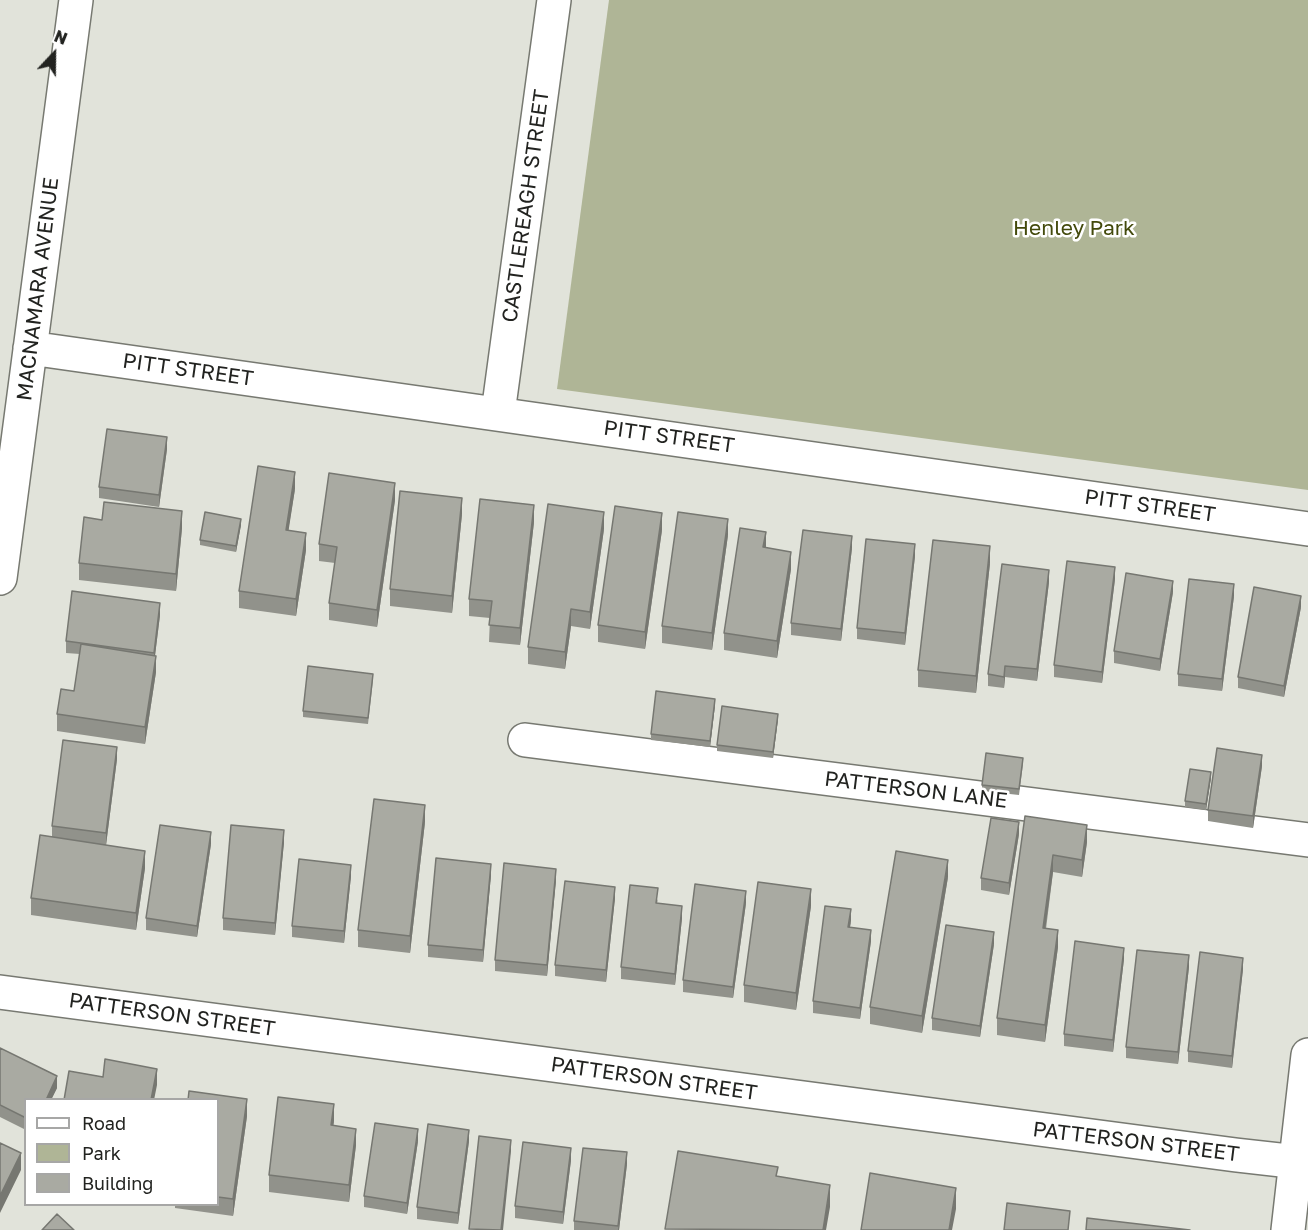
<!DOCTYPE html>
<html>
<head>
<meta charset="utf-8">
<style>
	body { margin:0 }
	#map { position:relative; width:1308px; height:1230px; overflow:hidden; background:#e1e3da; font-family:"Golos Text",sans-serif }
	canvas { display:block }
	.legend { position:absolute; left:24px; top:1098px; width:195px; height:108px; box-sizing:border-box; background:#fff; border:2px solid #a7a7a6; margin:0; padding:8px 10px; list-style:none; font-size:18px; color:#222320 }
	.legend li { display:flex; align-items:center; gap:12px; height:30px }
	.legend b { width:30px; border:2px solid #a7a7a6 }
	.north { position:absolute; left:24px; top:24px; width:60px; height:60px; -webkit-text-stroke:4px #fff; paint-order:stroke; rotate:22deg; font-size:16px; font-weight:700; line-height:24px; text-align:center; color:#222320 }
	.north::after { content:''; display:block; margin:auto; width:21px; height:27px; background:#222320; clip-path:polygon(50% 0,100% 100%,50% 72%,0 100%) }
</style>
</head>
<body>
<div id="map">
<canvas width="1308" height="1230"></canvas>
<ul class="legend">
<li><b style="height:8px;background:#fff"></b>Road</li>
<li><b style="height:16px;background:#afb596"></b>Park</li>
<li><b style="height:16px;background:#a9aaa2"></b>Building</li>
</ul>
<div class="north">N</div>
</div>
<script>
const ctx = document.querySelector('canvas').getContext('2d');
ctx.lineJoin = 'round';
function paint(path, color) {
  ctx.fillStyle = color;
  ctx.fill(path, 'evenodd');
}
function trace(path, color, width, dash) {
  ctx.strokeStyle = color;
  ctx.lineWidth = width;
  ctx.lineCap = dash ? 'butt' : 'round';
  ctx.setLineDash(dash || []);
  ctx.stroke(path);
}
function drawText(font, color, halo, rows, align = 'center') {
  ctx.font = font + ' "Golos Text",sans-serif';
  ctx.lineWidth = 5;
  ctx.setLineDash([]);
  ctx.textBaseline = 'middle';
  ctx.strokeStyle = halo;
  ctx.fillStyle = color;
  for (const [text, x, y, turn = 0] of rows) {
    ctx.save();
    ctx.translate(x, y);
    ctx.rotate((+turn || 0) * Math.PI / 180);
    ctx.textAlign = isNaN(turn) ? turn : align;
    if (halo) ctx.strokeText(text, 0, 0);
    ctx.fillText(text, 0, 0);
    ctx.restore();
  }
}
const green = new Path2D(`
	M609 0H1308V490L557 389Z`);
const minor = new Path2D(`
	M30 348 1308 529
	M498 413 554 0
	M0 578 76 0
	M525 740 1308 840
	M1288 1230 1308 1055`);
const tertiary = new Path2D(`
	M0 992 1236 1155 1308 1163`);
const wall = new Path2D(`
	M167 449 159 507 99 498V487Z
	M295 489 288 531 306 550 296 616 239 608V591Z
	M395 500 377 627 329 620V603L335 563 319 561V544Z
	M462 514 452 613 390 606V589Z
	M534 522 520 645 489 642 490 618 469 616V599Z
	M241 525 236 552 200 545V540Z
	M182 528 176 591 79 580V563Z
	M604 529 590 629 571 626 565 669 528 664V647Z
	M662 530 645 649 598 642V625Z
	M728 535 712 650 662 643V626Z
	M766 548 791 569 777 658 724 650V633Z
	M852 548 841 641 791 635V623Z
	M915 556 905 645 857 639V628Z
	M990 563 976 693 918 687V670Z
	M1115 579 1102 683 1054 677V665Z
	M1049 582 1037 681 1005 677 1004 688 988 686V674Z
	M1173 592 1160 671 1114 663V651Z
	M1234 596 1222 691 1178 686V674Z
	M1301 607 1284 697 1238 688V677Z
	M160 615 155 655 156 672 145 744 57 731V714L74 691 80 654 66 653V641Z
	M373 680 368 724 303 717V711Z
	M715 705 710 747 651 740V734Z
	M778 719 773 758 717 751V745Z
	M117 759 106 845 145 868 136 930 31 915V898L52 837V826Z
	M1023 764 1019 795 982 791V785Z
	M1262 766 1253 828 1208 821V810Z
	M1211 778 1206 810 1185 807V801Z
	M1025 816 1087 842 1082 877 1053 872 1046 929 1058 947 1045 1042 997 1035V1018Z
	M425 822 410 953 358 947V930Z
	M1019 834 1009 895 981 890V878Z
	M284 842 275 935 223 930V918Z
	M211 844 197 937 146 930V918Z
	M491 875 483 962 428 957V945Z
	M351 876 344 943 292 937V926Z
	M948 877 922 1033 870 1024V1007Z
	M556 880 547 976 495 971V960Z
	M615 898 606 982 555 976V965Z
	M658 899 657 904 682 918 675 985 621 979V967Z
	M746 903 733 998 683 992V980Z
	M811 906 796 1010 744 1002V985Z
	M851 921 850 927 871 941 860 1019 813 1013V1001Z
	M994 944 980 1037 932 1030V1018Z
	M1124 959 1113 1052 1064 1046V1034Z
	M1189 967 1178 1064 1126 1058V1047Z
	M1243 969 1232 1068 1188 1062V1051Z
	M0 1048 57 1088 51 1100H26V1130L0 1117Z
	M218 1100 247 1116 233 1216 175 1208V1204H218Z
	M334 1121 333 1126 356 1145 349 1202 269 1192V1175Z
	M418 1141 407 1214 364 1207V1196Z
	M469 1141 458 1224 417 1219V1207Z
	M571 1160 563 1224 515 1218V1206Z
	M627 1164 619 1230H574V1221Z`);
const shadedWall = new Path2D(`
	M167 437V449L159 507V495Z
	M295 472V489L286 547V530Z
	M395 483V500L377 627V610Z
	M462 498V514L452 613V596Z
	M534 505V522L520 645V628Z
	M182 511V528L176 591V574Z
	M604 512V529L590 629V612Z
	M662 513V530L645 649V632Z
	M241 519V525L236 552V546Z
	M728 519V535L712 650V633Z
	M766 532V549L763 547Z
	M306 533V550L296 616V599Z
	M852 536V548L841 641V629Z
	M915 544V556L905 645V633Z
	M990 546V563L976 693V676Z
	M791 552V569L777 658V641Z
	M1115 567V579L1102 683V672Z
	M1049 570V582L1037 681V669Z
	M1173 581V592L1160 671V659Z
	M1234 584V596L1222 691V679Z
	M1301 596V607L1284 697V686Z
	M160 603V615L154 664V653Z
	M571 609V626L565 669V652Z
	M156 656V672L145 744V727Z
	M1005 666V677L1004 688V677Z
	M715 699V705L710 747V741Z
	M778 714V719L773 758V752Z
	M117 747V759L106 845V833Z
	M1262 755V766L1253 828V816Z
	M1211 772V778L1206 810V804Z
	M425 805V822L410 953V936Z
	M1019 822V834L1009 895V883Z
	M1087 825V842L1082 877V860Z
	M284 830V842L275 935V923Z
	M211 832V844L197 937V926Z
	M145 851V868L136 930V913Z
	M1053 855V872L1043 945V928Z
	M948 860V877L922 1033V1016Z
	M491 864V875L483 962V950Z
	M351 865V876L344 943V931Z
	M556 869V880L547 976V965Z
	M615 887V898L606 982V970Z
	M811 889V906L796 1010V993Z
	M746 891V903L733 998V987Z
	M682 906V918L675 985V974Z
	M851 909V921L848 938V927Z
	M871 930V941L860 1019V1008Z
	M1058 930V947L1045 1042V1025Z
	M994 932V944L980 1037V1026Z
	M1124 948V959L1113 1052V1040Z
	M1189 955V967L1178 1064V1052Z
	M1243 958V969L1232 1068V1056Z
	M157 1069V1085L154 1100H151Z
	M57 1076V1088L51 1100H46Z
	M247 1099V1116L233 1216V1199Z
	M334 1104V1121L331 1142V1125Z
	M356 1129V1145L349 1202V1185Z
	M418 1129V1141L407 1214V1203Z
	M469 1130V1141L458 1224V1213Z
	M511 1140V1151L503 1230H501Z
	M571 1148V1160L563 1224V1212Z
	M627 1152V1164L619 1230H618Z
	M21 1153V1170L0 1213V1196Z
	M830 1185V1207L826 1230H823Z
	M956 1188V1209L952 1230H949Z`);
const building = new Path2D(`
	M107 429 167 437 159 495 99 487Z
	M258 466 295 472 286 530 306 533 296 599 239 591Z
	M329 473 395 483 377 610 329 603 337 547 319 544Z
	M400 491 462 498 452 596 390 589Z
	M480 499 534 505 520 628 489 625 492 601 469 599Z
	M104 502 182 511 176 574 79 563 84 517 102 520Z
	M548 504 604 512 590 612 571 609 565 652 528 647Z
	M615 506 662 513 645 632 598 625Z
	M205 512 241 519 236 546 200 540Z
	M678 512 728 519 712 633 662 626Z
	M740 528 766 532 763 547 791 552 777 641 724 633Z
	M803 530 852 536 841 629 791 623Z
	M866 539 915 544 905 633 857 628Z
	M933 540 990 546 976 676 918 670Z
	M1067 561 1115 567 1102 672 1054 665Z
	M1002 564 1049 570 1037 669 1005 666 1004 677 988 674Z
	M1126 573 1173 581 1160 659 1114 651Z
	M1189 579 1234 584 1222 679 1178 674Z
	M1254 587 1301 596 1284 686 1238 677Z
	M72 591 160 603 154 653 66 641Z
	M81 644 156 656 145 727 57 714 61 689 74 691Z
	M308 666 373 674 368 718 303 711Z
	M656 691 715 699 710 741 651 734Z
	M722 706 778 714 773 752 717 745Z
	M63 740 117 747 106 833 52 826Z
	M1217 748 1262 755 1253 816 1208 810Z
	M986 753 1023 758 1019 789 982 785Z
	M1190 769 1211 772 1206 804 1185 801Z
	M374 799 425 805 410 936 358 930Z
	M1025 816 1087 825 1082 860 1053 855 1043 928 1058 930 1045 1025 997 1018Z
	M991 818 1019 822 1009 883 981 878Z
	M160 825 211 832 197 926 146 918Z
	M231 825 284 830 275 923 223 918Z
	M40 835 145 851 136 913 31 898Z
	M896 851 948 860 922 1016 870 1007Z
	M436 858 491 864 483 950 428 945Z
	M299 859 351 865 344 931 292 926Z
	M504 863 556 869 547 965 495 960Z
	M565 881 615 887 606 970 555 965Z
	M758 882 811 889 796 993 744 985Z
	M695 884 746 891 733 987 683 980Z
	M630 885 658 888 656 903 682 906 675 974 621 967Z
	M825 906 851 909 848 927 871 930 860 1008 813 1001Z
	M946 925 994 932 980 1026 932 1018Z
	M1075 941 1124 948 1113 1040 1064 1034Z
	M1137 950 1189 955 1178 1052 1126 1047Z
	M1200 952 1243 958 1232 1056 1188 1051Z
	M0 1048 57 1076 46 1100H26V1118L0 1105Z
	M105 1059 157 1069 151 1100H64L69 1071 103 1077Z
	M189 1091 247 1099 233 1199 218 1197V1100H188Z
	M278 1097 334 1104 331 1125 356 1129 349 1185 269 1175Z
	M375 1123 418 1129 407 1203 364 1196Z
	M428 1124 469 1130 458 1213 417 1207Z
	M479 1136 511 1140 501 1230 469 1229Z
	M523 1142 571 1148 563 1212 515 1206Z
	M0 1143 21 1153 0 1196Z
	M583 1148 627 1152 618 1226 574 1221Z
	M678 1151 778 1167 776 1176 830 1185 823 1230 665 1229Z
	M870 1173 956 1188 949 1230H861Z
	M1007 1203 1070 1211 1068 1230H1004Z
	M57 1214 74 1230H42Z
	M1087 1218 1190 1230H1086Z`);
const streetNames = [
	["CASTLEREAGH STREET",526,206,-82],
	["MACNAMARA AVENUE",38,289,-83],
	["PITT STREET",188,370,8],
	["PITT STREET",669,437,8],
	["PITT STREET",1150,506,8],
	["PATTERSON LANE",916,790,7],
	["PATTERSON STREET",172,1015,8],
	["PATTERSON STREET",654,1079,8],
	["PATTERSON STREET",1136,1142,7]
];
const parkNames = [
	["Henley Park",1074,228]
];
paint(green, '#afb596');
trace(minor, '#777971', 36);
trace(tertiary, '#777971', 36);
trace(minor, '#fff', 33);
trace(tertiary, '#fff', 33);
paint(wall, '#91928b');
paint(shadedWall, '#767771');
paint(building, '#a9aaa2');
trace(building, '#767771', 1.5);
drawText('21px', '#222320', '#fff', streetNames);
drawText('21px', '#434a0c', '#fff', parkNames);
</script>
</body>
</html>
